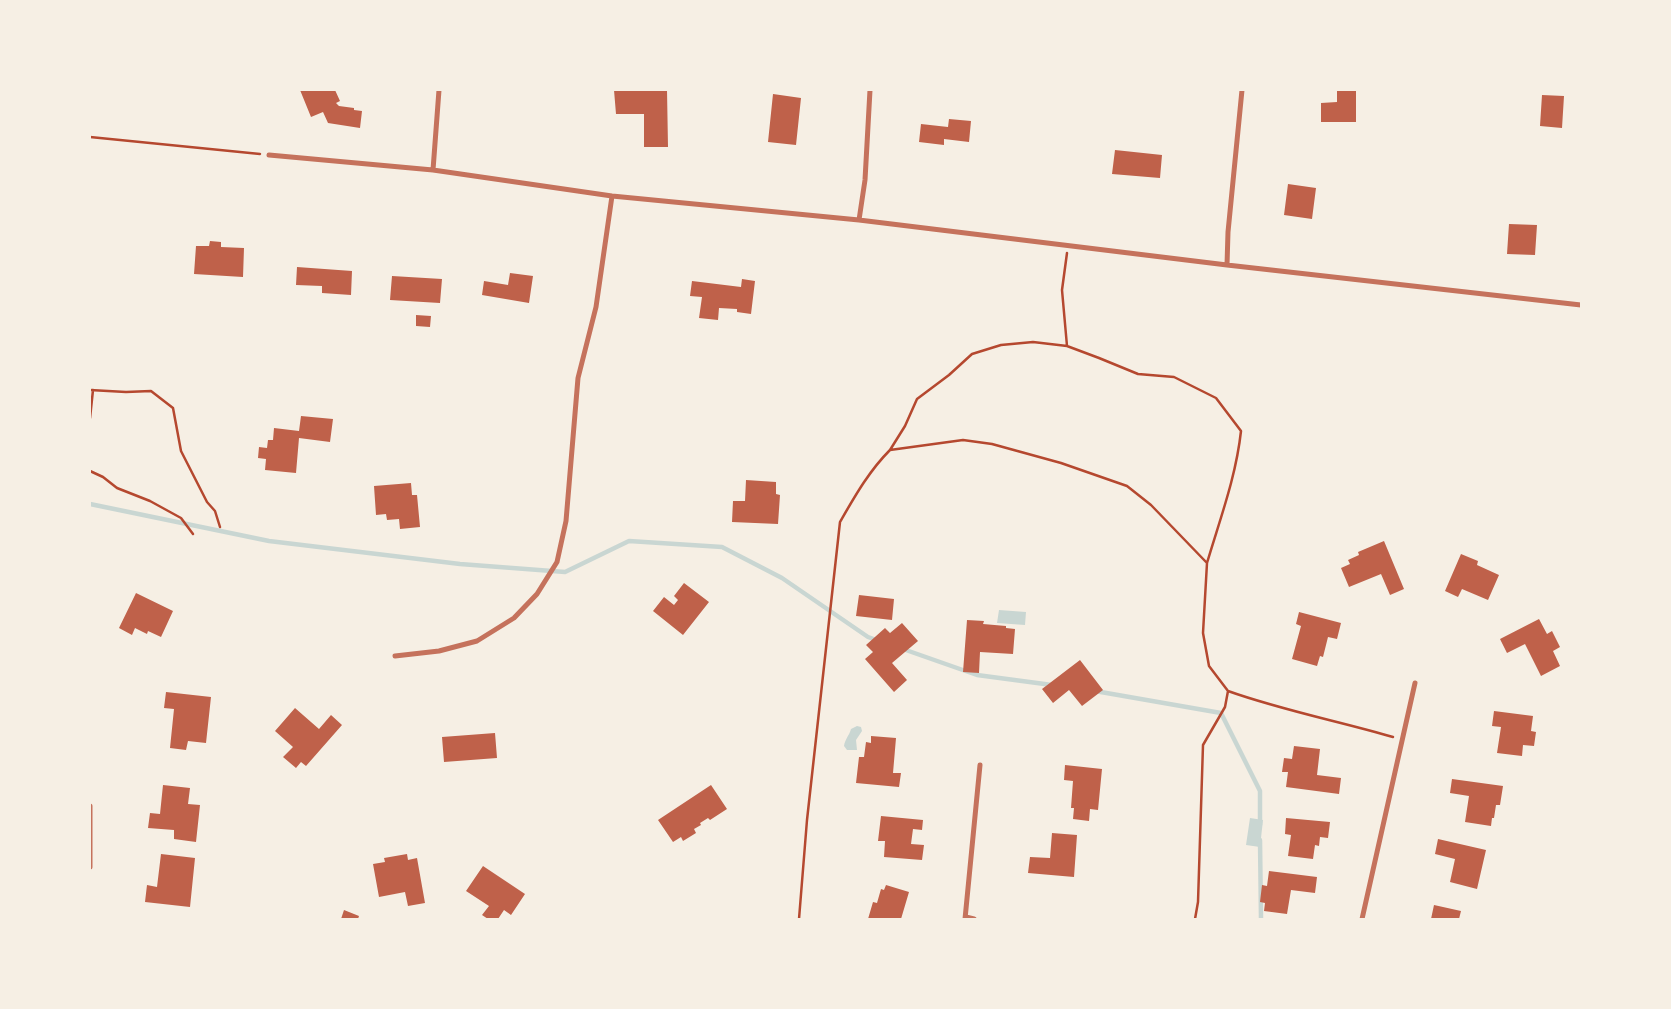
<!DOCTYPE html>
<html>
<head>
<meta charset="utf-8">
<style>
	body { margin:0 }
	#map { position:relative; width:1671px; height:1009px; overflow:hidden; background:#f6efe4; font-family:Inter,sans-serif }
	canvas { display:block }
	.frame { position:absolute; inset:0; border:91px solid #f6efe4; pointer-events:none }
</style>
</head>
<body>
<div id="map">
<canvas width="1671" height="1009"></canvas>
<div class="frame"></div>
</div>
<script>
const ctx = document.querySelector('canvas').getContext('2d');
ctx.lineJoin = 'round';
function paint(path, color) {
  ctx.fillStyle = color;
  ctx.fill(path, 'evenodd');
}
function trace(path, color, width, dash) {
  ctx.strokeStyle = color;
  ctx.lineWidth = width;
  ctx.lineCap = dash ? 'butt' : 'round';
  ctx.setLineDash(dash || []);
  ctx.stroke(path);
}
const water = new Path2D(`
	M999 610 1026 612 1025 625 997 623Z
	M857 726 861 727 862 731 856 740 857 750H847L844 746C845 739 849 736 851 729Z
	M1250 818 1263 820 1260 847 1246 845Z`);
const stream = new Path2D(`
	M90 504 269 541 460 564 565 572 629 541 722 547 782 578 868 637 879 641
	M903 649 977 675 1052 685
	M1095 691 1221 713 1260 791V825
	M1260 840 1261 919`);
const building = new Path2D(`
	M300 90H335L340 101 336 103 339 106 354 108V110L362 111 360 128 328 123 323 112 311 117Z
	M614 90H667L668 147H644V114H616Z
	M1337 90H1356V122H1321V103L1337 102Z
	M773 94 801 98 796 145 768 142Z
	M1542 95 1564 96 1562 128 1540 126Z
	M949 119 971 121 969 142 944 139V145L919 142 921 124 948 127Z
	M1115 150 1162 155 1160 178 1112 174Z
	M1288 184 1316 188 1312 219 1284 215Z
	M1509 224 1537 225 1535 255 1507 254Z
	M210 241 221 242V247L244 248 243 277 194 274 196 246H209Z
	M297 267 352 271 351 295 322 293V286L296 285Z
	M510 273 533 276 529 303 482 295 484 281 508 285Z
	M392 276 442 279 440 303 390 300Z
	M742 279 755 281 751 314 737 312V309L719 308 718 320 699 318 702 297 690 296 692 281 741 287Z
	M416 315 431 316 430 327 416 326Z
	M301 416 333 419 330 442 299 438 296 473 265 470 266 459 258 458 259 447 267 448 268 440H273L274 428 299 431Z
	M746 480 776 482V494L780 495 778 524 732 522 733 501H745Z
	M411 483 412 495H417L420 527 400 529 399 519 387 520 386 514 376 515 374 486Z
	M1384 541 1404 589 1390 595 1381 574 1349 587 1341 568 1350 564 1348 560 1359 555 1358 552Z
	M1461 554 1478 561 1477 565 1499 575 1488 600 1462 589 1458 597 1445 591Z
	M684 583 709 602 683 635 653 611 664 597 674 605 678 600 674 596Z
	M136 593 173 611 161 637 148 631 147 634 135 628 132 635 119 628Z
	M859 595 894 599 892 620 856 616Z
	M1299 612 1341 623 1337 639 1328 637 1323 657 1320 656 1317 666 1292 659 1301 626 1296 624Z
	M1539 619 1547 634 1552 631 1560 647 1553 651 1560 666 1541 676 1525 644 1507 653 1500 639Z
	M967 620 984 621 983 624 1006 626V628L1015 629 1013 654 980 652 979 673 963 672Z
	M902 623 918 641 892 663 907 680 894 692 865 659 873 652 866 645 885 628 890 633Z
	M1080 660 1103 690 1082 706 1069 690 1053 703 1042 689Z
	M166 692 211 697 206 743 188 741 186 750 170 748 174 709 164 708Z
	M295 708 319 729 331 715 342 725 306 766 301 762 296 768 283 757 293 747 275 731Z
	M1494 711 1533 716 1531 731 1536 732 1534 746 1523 745 1522 756 1497 753 1501 727 1492 726Z
	M495 733 497 758 444 762 442 737Z
	M871 736 896 738 893 773H901L899 787 856 783 859 757H864L866 742 871 743Z
	M1294 746 1320 749 1317 775 1341 778 1339 794 1286 787 1288 772H1282L1284 758 1292 759Z
	M1065 765 1102 769 1098 810 1090 809 1089 821 1073 819 1074 808H1071L1073 781 1064 780Z
	M1452 779 1503 786 1500 805H1496L1494 818H1492L1491 826 1465 822 1469 796 1450 793Z
	M163 785 190 788 188 804 200 805 196 842 174 839V830L148 828 150 813 160 814Z
	M711 785 727 809 710 820 708 818 700 823 701 825 694 829 696 833 683 841 681 837 673 842 658 820Z
	M881 816 923 820 922 830 913 829 911 844 924 845 922 860 884 857 885 841H878Z
	M1286 818 1330 822 1328 838 1320 837 1319 846 1315 845 1313 859 1288 856 1291 835 1285 834Z
	M1052 833 1077 835 1074 877 1028 873 1030 857 1050 858Z
	M1438 839 1486 850 1477 889 1450 882 1455 859 1435 854Z
	M161 854 195 858 190 907 145 902 147 885 157 887Z
	M407 854 408 860 417 858 425 903 408 906 405 892 379 897 373 864 385 862 384 858Z
	M483 866 525 894 511 915 504 910 498 919H488L482 915 489 906 466 891Z
	M1269 871 1317 877 1315 893 1291 890 1287 914 1264 911 1265 903 1260 902 1262 885 1267 886Z
	M886 885 909 892 901 919H868L873 902 877 903 881 889 884 890Z
	M1434 905 1461 911 1459 919H1431Z
	M344 910 359 916 358 919H341Z`);
const path = new Path2D(`
	M90 137 260 154
	M1067 253 1062 290 1067 346 1033 342 1001 345 972 354 949 375 917 399 905 426 890 450 963 440 992 444 1061 463 1127 486 1151 505 1207 563C1220 519 1236 477 1241 431L1216 398 1174 377 1138 374 1099 358 1067 346
	M90 390 126 392 151 391 173 408 181 451 207 502 215 511 220 527
	M90 418 93 390
	M90 471 103 477 117 488 150 501 181 518 193 534
	M1207 563 1203 633 1209 666 1228 691
	M799 919 807 820 840 522C855 496 869 471 890 450
	M1195 919 1198 902 1203 745 1225 707 1228 691C1281 710 1338 721 1393 737`);
const minor = new Path2D(`
	M269 155 433 170 612 196 859 220 1227 265 1581 305
	M433 170 439 90
	M859 220 865 180 870 90
	M1227 265 1228 232 1242 90
	M395 656 439 651 477 641 514 618 537 594 557 562 566 521 578 378 596 307 612 196
	M90 806V867
	M966 917 974 919
	M965 919 980 765
	M1362 919 1415 683`);
paint(water, '#c9d6d2');
trace(stream, '#c9d6d2', 4.5);
paint(building, '#bf614a');
trace(path, '#b5482f', 2.5);
trace(minor, '#c5725c', 5);
</script>
</body>
</html>
